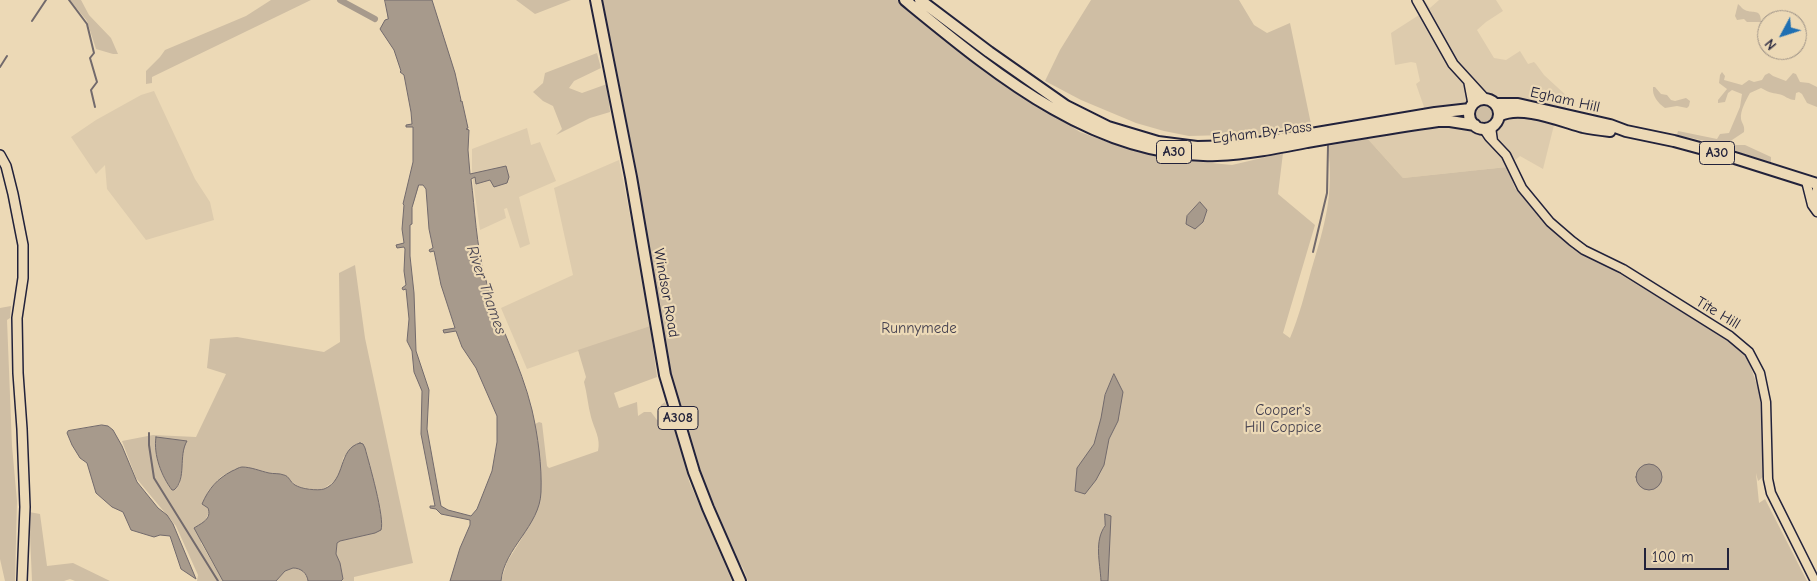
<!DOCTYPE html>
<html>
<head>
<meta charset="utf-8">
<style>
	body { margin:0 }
	#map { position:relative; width:1817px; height:581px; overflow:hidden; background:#ecd9b6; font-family:"Comic Neue",sans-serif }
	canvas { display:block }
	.north { position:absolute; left:1757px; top:10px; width:50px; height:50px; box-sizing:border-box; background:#ecd9b6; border:1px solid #9b9085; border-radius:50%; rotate:230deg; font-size:14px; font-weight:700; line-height:20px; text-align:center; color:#22223b }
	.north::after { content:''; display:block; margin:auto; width:18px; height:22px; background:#1f6fb2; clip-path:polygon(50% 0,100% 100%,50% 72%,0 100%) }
	.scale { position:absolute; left:1644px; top:548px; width:85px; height:22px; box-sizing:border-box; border:2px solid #22223b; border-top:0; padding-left:6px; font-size:15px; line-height:18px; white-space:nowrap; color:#22223b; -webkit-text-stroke:4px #ecd9b6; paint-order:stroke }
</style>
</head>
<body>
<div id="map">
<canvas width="1817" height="581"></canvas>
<div class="north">N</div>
<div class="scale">100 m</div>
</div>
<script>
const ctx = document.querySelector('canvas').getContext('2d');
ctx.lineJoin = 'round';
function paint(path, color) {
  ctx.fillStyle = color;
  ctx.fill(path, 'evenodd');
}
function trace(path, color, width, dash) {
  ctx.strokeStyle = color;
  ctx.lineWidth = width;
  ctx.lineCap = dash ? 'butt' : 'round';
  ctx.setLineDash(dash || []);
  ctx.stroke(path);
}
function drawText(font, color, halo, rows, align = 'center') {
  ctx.font = font + ' "Comic Neue",sans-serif';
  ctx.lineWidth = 4.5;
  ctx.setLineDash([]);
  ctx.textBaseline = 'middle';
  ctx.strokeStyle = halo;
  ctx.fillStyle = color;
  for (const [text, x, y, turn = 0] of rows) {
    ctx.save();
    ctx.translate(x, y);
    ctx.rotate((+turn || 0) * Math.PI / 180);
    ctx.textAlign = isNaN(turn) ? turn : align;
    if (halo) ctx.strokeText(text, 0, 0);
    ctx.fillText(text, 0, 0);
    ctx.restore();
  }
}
const built = new Path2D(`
	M1424 0 1430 8 1439 0H1496L1503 11 1486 22 1477 30 1494 58 1506 60 1520 51 1528 64 1534 62 1536 64 1544 75 1569 98 1565 109 1554 125 1543 169 1520 156 1507 167 1403 178 1367 138 1431 127 1416 84 1420 81 1416 63 1411 62 1395 65 1391 33 1419 15Z
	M154 91 195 179 210 202 214 220 146 240 107 189 105 165 96 174 71 137 96 120 141 95Z
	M527 128 531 145 540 142 556 181 519 197 530 244 520 248 507 208 504 209 506 218 480 230 472 174V149Z
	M619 160 640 266 650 326 527 369 501 308 573 275 554 188Z`);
const green = new Path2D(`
	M70 0H81L89 15 111 38 118 54H113L96 49 87 21Z
	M271 0H311L152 77V83L146 84V71L160 57 165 50 246 16Z
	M516 0H571L535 14Z
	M601 0H897L994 77 1080 132 1127 149 1181 160 1232 165 1283 153 1278 194 1315 225 1283 333 1290 338C1299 317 1305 293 1311 271 1325 224 1334 196 1328 146L1367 138 1403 178 1507 167 1515 188 1534 211 1573 249 1610 268 1726 339 1747 356 1760 394 1763 477 1758 481 1756 473 1759 503 1765 499 1807 581H748L743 568 726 543 696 463 666 358Z
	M1091 0H1239L1254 25 1267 33 1290 23 1311 124 1263 134 1189 136 1164 131 1136 123 1081 100 1045 81 1060 50Z
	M1738 4C1741 6 1742 9 1745 10 1753 14 1761 8 1761 22H1747L1744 19 1737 20 1735 16Z
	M597 53 601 68 574 81 569 88 582 93 607 84 610 112 590 118 556 135 562 129 553 106 543 101 533 92 543 83 545 73Z
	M1722 72 1725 76 1724 80 1742 85 1749 80 1754 82 1762 80 1765 75 1769 73 1773 76 1786 81 1793 73 1796 74 1800 82 1809 83 1817 87V107L1807 103 1802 94 1799 92 1796 93 1795 100C1788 100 1785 95 1778 94 1772 93 1768 92 1761 88L1750 93C1746 100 1740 111 1741 119 1742 124 1745 125 1744 132L1729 142 1735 145H1745L1771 157V164L1715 143 1677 135 1678 131 1717 139 1720 134 1729 133 1740 107 1742 94 1732 90 1728 93 1725 102 1718 103V100L1727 89 1719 83 1720 75Z
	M1653 87H1655L1661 94 1667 95 1671 100 1675 101 1686 98 1690 101 1689 106 1687 108 1677 106 1665 108C1658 103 1652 96 1653 87Z
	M1474 114a10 10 0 1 1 20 0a10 10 0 1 1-20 0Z
	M355 265 365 338 413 563 354 577V581H341L343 579 340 563 336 554 337 543 340 541 375 533 381 514 365 448 356 444 343 458 341 471 336 480 323 489 316 490 297 486 283 474H270L241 467 222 476 214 484 208 491 203 504 207 507 209 512 205 521 201 543 223 581H197L198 575 176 526 136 478 122 441 153 435 196 437 226 374 207 368 210 339 237 337 324 352 340 342 339 273ZM156 438 186 441 182 449 180 484 172 490C162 477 153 455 156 438Z
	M11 306 10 318 7 320 12 446 17 501 15 581H5L0 559V308Z
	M650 326 657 377 614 393 619 408 637 402 638 416 644 412H651L657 420 661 419V405L665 402 681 446 689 481 732 581H501L507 562 522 538 541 480 540 462 535 424 539 422 542 423 547 466 549 468 598 451C601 438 594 429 591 417 588 406 587 393 584 382L586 377 578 350Z
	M29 512 40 514 47 566 73 563 110 581H75L70 579 64 581H32Z
	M293 568C301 568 307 573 308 581H276L285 571Z`);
const water = new Path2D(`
	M385 0H432L455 73 461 100 460 101H462L468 128 466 129 469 130 468 150 470 174 506 166 509 177 507 183 494 187 490 180 476 184 475 177 471 179C475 210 476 244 485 277 497 322 521 364 532 410 538 436 542 466 541 492 540 526 504 548 501 581H450L460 548 470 525V520L441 514 436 509 430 508V506H435L421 434 422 391 414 372 412 351 407 341 409 319 406 289 403 290 402 288 406 285 404 271 405 249 404 247 397 248 396 245 404 243 402 229 404 205 403 204 413 162V127H406V125L412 124 411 112 404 75 400 72 401 71 394 50 380 29 385 20 388 19ZM419 185H423L426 189 429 229 433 248 429 250 430 252 434 251 441 285 455 328 443 330 444 333 456 331 462 347 476 368 497 416V442L492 471 477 509 471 516 448 510 441 506 427 429 429 390 416 351 414 293 410 256V225L412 224V208Z
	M1200 202 1207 210 1203 222 1195 229 1186 224 1187 216Z
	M1114 374 1123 392 1118 421 1109 439 1104 465 1096 480 1085 494 1075 491 1077 468 1094 444 1101 418 1105 395Z
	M102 425 108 426 113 430 122 446 137 482 158 508 167 515 173 524 196 579 181 569 170 536 160 535 154 537 131 530 123 512 112 507 96 493 87 463 80 458 72 445 67 433 68 431Z
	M156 437 187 441C178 456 187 479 174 490H172C162 477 153 455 156 437Z
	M360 443 363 444 365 448C369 463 385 518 381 530L375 533 340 541 337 543 336 554 340 563 343 579 341 581H308C307 573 301 568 293 568L285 571 276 581H223L194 528C202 523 212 519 208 508L202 504C209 488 217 479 232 471 235 470 239 467 242 467 251 467 260 471 269 473 273 474 279 473 284 475 289 476 290 482 295 485 301 489 318 491 324 489 347 480 337 449 360 443Z
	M1636 477a13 13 0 1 1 26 0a13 13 0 1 1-26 0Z
	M1105 514 1111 516 1108 581H1101C1100 562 1094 541 1105 526Z`);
const stream = new Path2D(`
	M69 0 87 24 94 53 90 58 97 82 91 90 95 107
	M32 21 46 0
	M0 67 7 56
	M1313 252 1327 193 1328 146
	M149 433V445L154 478 218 581`);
const canal = new Path2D(`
	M340 0 375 19`);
const tertiary = new Path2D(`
	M1491 127 1493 141
	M1483 128 1489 137 1506 155 1522 188 1550 222 1572 241 1584 250 1623 269 1730 336 1749 352 1760 373 1766 402 1768 479 1771 493 1815 581
	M1806 181 1812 205 1817 212
	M1816 206 1815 201 1817 188`);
const secondary = new Path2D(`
	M1417 0 1453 64 1485 99
	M1469 83 1473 104
	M0 155 6 166 13 194 23 245V278L17 318 18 373 22 429 25 507 22 581`);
const primary = new Path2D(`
	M596 0 631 177 665 375 694 472 708 508 740 581
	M905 0C993 72 1097 160 1217 155 1247 154 1277 148 1307 142 1350 135 1394 127 1438 121H1450L1475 125
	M920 0 989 52 1066 106 1108 127 1158 142 1197 147 1240 146 1435 113 1470 109
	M1469 114a15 15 0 1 1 30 0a15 15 0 1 1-30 0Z
	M1496 104H1518L1610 125 1626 131 1674 141 1722 154 1817 184
	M1499 116C1520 104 1561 121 1583 127 1592 129 1601 130 1610 131`);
const shields = [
	[1174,152,35],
	[1717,153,35],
	[678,418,40]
];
const shieldNames = [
	["A30",1174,152],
	["A30",1717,153],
	["A308",678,418]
];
const streetNames = [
	["Egham Hill",1565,100,13],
	["Egham By-Pass",1262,133,-7],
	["Windsor Road",666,293,80],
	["Tite Hill",1718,313,31]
];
const parkNames = [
	["Runnymede",919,329],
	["Cooper's",1283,411],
	["Hill Coppice",1283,428]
];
const waterNames = [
	["River Thames",486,290,71]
];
paint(built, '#ddcbad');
paint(green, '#cfbea4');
paint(water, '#a79a8c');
trace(water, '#726a6c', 1);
trace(stream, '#726a6c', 2);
trace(canal, '#a79a8c', 6);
trace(tertiary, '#22223b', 11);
trace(secondary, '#22223b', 12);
trace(primary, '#22223b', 14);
trace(tertiary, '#ecd9b6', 8);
trace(secondary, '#ecd9b6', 9);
trace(primary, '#ecd9b6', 10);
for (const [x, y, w] of shields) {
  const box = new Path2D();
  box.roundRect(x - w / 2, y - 11.5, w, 23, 4);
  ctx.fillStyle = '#ecd9b6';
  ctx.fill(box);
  trace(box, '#22223b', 1);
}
drawText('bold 14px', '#22223b', null, shieldNames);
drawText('15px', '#22223b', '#ecd9b6', streetNames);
drawText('15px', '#454150', '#ecd9b6', parkNames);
drawText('italic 16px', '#4a4653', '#ecd9b6', waterNames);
</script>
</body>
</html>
